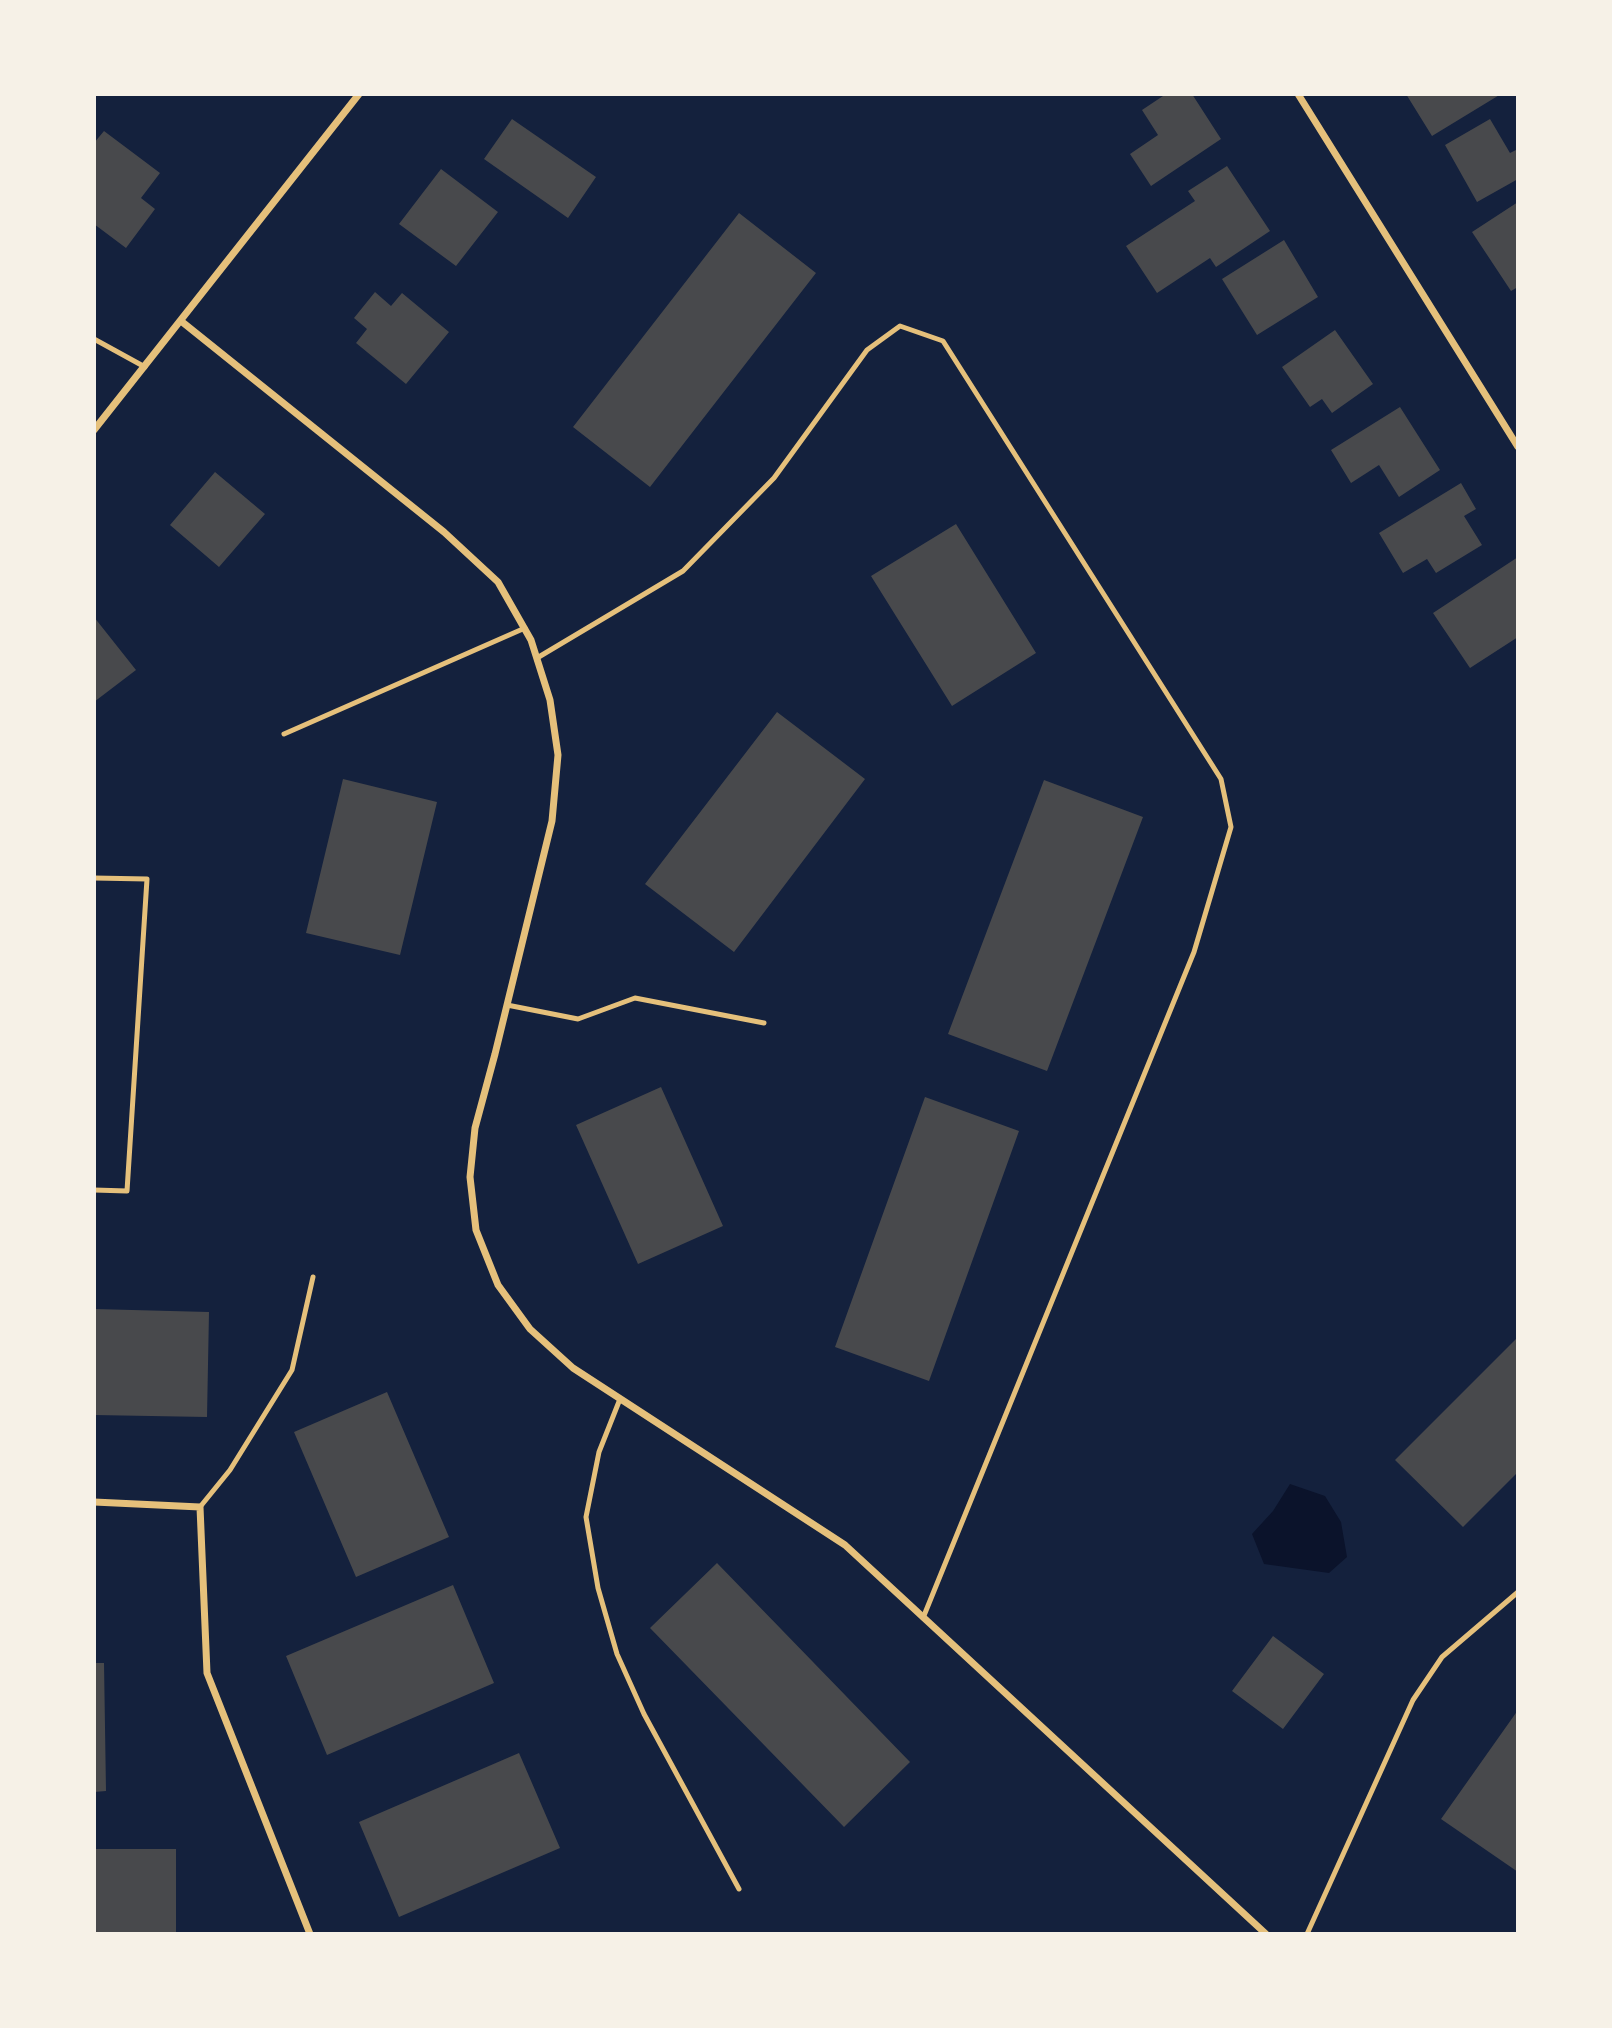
<!DOCTYPE html>
<html>
<head>
<meta charset="utf-8">
<style>
	body { margin:0 }
	#map { position:relative; width:1612px; height:2028px; overflow:hidden; background:#14213d; font-family:"Archivo Narrow",sans-serif }
	canvas { display:block }
	.frame { position:absolute; inset:0; border:96px solid #f6f1e7; pointer-events:none }
</style>
</head>
<body>
<div id="map">
<canvas width="1612" height="2028"></canvas>
<div class="frame"></div>
</div>
<script>
const ctx = document.querySelector('canvas').getContext('2d');
ctx.lineJoin = 'round';
function paint(path, color) {
  ctx.fillStyle = color;
  ctx.fill(path, 'evenodd');
}
function trace(path, color, width, dash) {
  ctx.strokeStyle = color;
  ctx.lineWidth = width;
  ctx.lineCap = dash ? 'butt' : 'round';
  ctx.setLineDash(dash || []);
  ctx.stroke(path);
}
const water = new Path2D(`
	M1290 1484 1325 1496 1341 1522 1347 1557 1329 1573 1264 1564 1252 1534 1273 1511Z`);
const building = new Path2D(`
	M1166 94H1192L1221 139 1151 186 1130 154 1158 135 1142 110Z
	M1406 94H1501L1432 136Z
	M512 119 596 177 568 218 484 159Z
	M1490 119 1510 153 1518 149V179L1477 202 1445 145Z
	M104 131 160 173 141 198 155 209 126 248 94 224V143Z
	M1227 166 1270 231 1216 267 1210 258 1157 293 1126 246 1195 201 1188 191Z
	M441 169 498 212 456 266 399 224Z
	M1518 202V287L1511 291 1472 232Z
	M739 213 816 273 650 487 573 427Z
	M1284 240 1318 297 1257 335 1222 279Z
	M375 292 391 306 402 293 449 332 406 384 356 343 367 329 354 318Z
	M1335 330 1373 384 1332 413 1322 399 1310 407 1282 367Z
	M1400 407 1440 470 1399 497 1379 465 1351 483 1331 450Z
	M215 472 265 514 219 567 170 525Z
	M1461 483 1476 509 1464 516 1482 545 1436 573 1427 559 1403 573 1379 533Z
	M956 524 1036 653 952 706 871 576Z
	M1518 557V637L1470 668 1433 613Z
	M94 617 136 670 94 702Z
	M777 712 865 779 734 952 645 884Z
	M343 779 437 802 400 955 306 933Z
	M1044 780 1143 817 1047 1071 948 1034Z
	M661 1087 723 1226 638 1264 576 1125Z
	M925 1097 1019 1131 929 1381 835 1347Z
	M94 1309 209 1312 207 1417 94 1415Z
	M1518 1337V1472L1463 1527 1395 1460Z
	M387 1392 449 1537 356 1577 294 1432Z
	M717 1563 910 1762 844 1827 650 1628Z
	M453 1585 494 1683 327 1755 286 1656Z
	M1273 1636 1324 1674 1283 1729 1232 1691Z
	M94 1663H104L106 1791 94 1792Z
	M1518 1710V1872L1441 1819Z
	M519 1753 560 1848 399 1917 359 1822Z
	M94 1849H176V1934H94Z`);
const service = new Path2D(`
	M94 339 145 367
	M537 658 683 571 774 478 867 350 900 326 943 341 1221 779 1231 827 1194 952 923 1618
	M284 734 525 628
	M94 878 147 879 127 1191 94 1190
	M507 1005 578 1019 635 998 764 1023
	M620 1399 599 1452 586 1517 598 1588 617 1654 644 1714 739 1889
	M200 1507 230 1470 292 1370 313 1277
	M1307 1934 1413 1700 1442 1657 1518 1592`);
const minor = new Path2D(`
	M1298 94 1518 447
	M181 321 444 532 498 582 531 640 550 700 558 755 552 821 495 1054 475 1128 470 1177 476 1230 498 1285 530 1329 573 1368 845 1545 1266 1934
	M94 430 359 94
	M94 1502 200 1507 207 1673 310 1934`);
paint(water, '#0b132b');
paint(building, '#48494c');
trace(service, '#e5c07b', 5);
trace(minor, '#e5c07b', 7);
</script>
</body>
</html>
